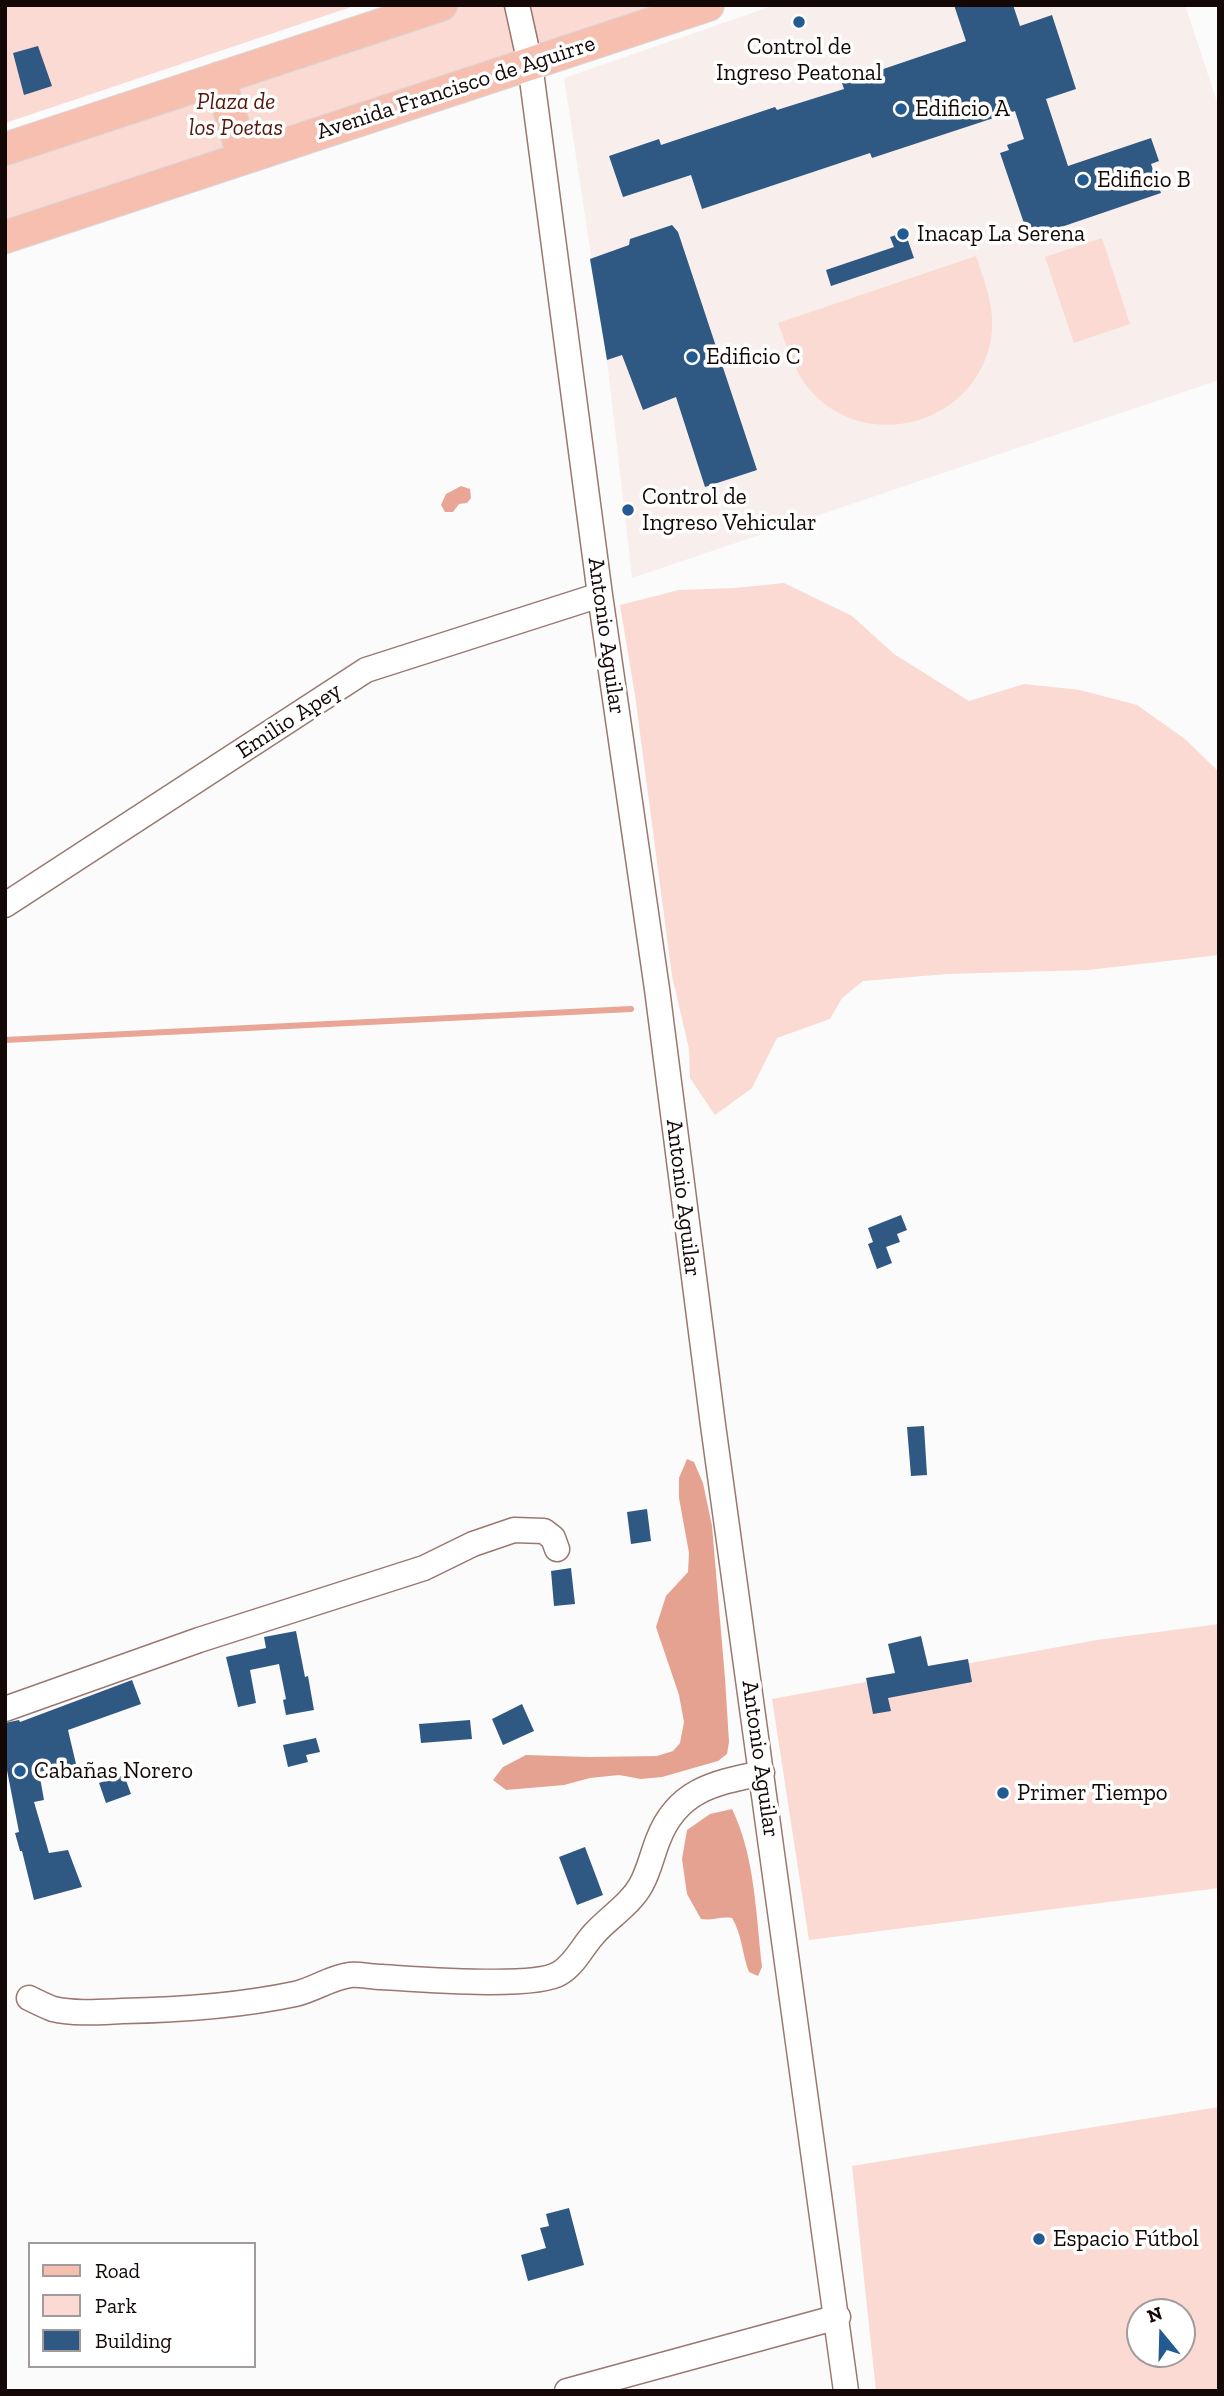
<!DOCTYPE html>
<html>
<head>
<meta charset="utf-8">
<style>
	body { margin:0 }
	#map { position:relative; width:1224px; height:2396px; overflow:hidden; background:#fbfbfb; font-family:"Zilla Slab",serif }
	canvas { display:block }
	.frame { position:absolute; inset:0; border:7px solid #140806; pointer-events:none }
	.legend { position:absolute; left:28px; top:2242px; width:228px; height:126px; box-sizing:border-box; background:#fff; border:2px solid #a19c9b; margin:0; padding:9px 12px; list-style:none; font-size:21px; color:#140806 }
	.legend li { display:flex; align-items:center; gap:14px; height:35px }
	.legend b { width:35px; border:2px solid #a19c9b }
	.north { position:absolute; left:1126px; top:2298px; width:70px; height:70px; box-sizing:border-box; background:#fff; border:2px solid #a19c9b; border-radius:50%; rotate:341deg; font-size:19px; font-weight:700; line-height:28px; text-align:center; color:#140806 }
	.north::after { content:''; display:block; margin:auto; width:24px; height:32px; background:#235a92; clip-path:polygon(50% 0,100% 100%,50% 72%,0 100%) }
</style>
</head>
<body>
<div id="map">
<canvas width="1224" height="2396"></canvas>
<div class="frame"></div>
<ul class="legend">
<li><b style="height:9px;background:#f7bfb0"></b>Road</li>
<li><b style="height:19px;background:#fadad2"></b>Park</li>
<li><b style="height:19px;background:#2f5883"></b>Building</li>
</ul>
<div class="north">N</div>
</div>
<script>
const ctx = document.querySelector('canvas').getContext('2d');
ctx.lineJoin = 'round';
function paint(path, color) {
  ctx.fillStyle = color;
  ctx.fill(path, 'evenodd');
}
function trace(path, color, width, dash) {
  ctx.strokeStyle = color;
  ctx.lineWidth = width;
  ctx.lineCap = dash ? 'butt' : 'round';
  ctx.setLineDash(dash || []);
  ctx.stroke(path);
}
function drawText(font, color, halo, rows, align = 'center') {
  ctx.font = font + ' "Zilla Slab",serif';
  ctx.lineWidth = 7;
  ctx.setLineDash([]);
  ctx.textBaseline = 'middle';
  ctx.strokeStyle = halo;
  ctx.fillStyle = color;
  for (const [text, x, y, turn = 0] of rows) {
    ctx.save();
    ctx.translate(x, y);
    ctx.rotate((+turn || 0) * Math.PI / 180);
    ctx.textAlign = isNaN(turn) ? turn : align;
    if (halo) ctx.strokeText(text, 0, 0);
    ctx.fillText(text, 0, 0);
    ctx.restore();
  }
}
const built = new Path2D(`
	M775 5H1185L1219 108V380L632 578 607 360 564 78Z`);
const green = new Path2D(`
	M5 5H357L5 123Z
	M459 5H681L5 228V155Z
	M1102 238 1130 324 1074 343 1045 257Z
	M976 256C985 283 996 310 991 339 976 424 867 455 810 390 794 372 787 345 778 323Z
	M784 583 852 616 894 654 969 701 1024 684 1080 690 1137 705 1185 739 1219 772V955L1088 970 947 974 863 981 842 998 830 1019 777 1038 752 1088 715 1115 690 1078 689 1049 672 976 635 695 620 605 679 590 735 588Z
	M1219 1624V1888L809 1940 772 1699 1097 1640Z
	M1219 2107V2391H876L852 2166ZM1182 2312V2354H1140V2312Z`);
const forest = new Path2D(`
	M687 1459 694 1462 703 1483 712 1526 725 1678 729 1742 727 1754 718 1761 662 1777 641 1779 619 1775 590 1778 564 1785 506 1790 493 1780 503 1767 526 1755 589 1757 657 1756 673 1751 680 1743 684 1722 679 1695 656 1627 666 1596 688 1572 689 1553 679 1498V1478Z
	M732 1809C755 1856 756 1915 762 1967L758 1976 749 1972C742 1954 742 1934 732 1918 720 1916 713 1921 701 1919L687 1894 682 1859 687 1830 710 1814Z`);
const water = new Path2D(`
	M461 486 470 489 471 498 467 503 459 504 453 512H445L441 505 446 494Z`);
const stream = new Path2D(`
	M5 1040 631 1009`);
const building = new Path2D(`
	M954 5H1013L1020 26 1052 15 1076 89 1046 99 1068 166 1151 138 1159 161 1151 164 1161 193 1029 238 1000 153 1009 150 1007 145 1024 139 1015 111 872 158 870 153 702 209 691 175 623 197 609 156 659 139 661 145 775 107 777 110 844 89 842 83 966 41Z
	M38 46 52 86 24 95 13 53Z
	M672 225 678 232 757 470 705 487 676 397 643 410 622 355 607 360 590 259 629 245 630 239Z
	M905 232 914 258 831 286 826 270 894 247 890 237Z
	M901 1215 907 1230 897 1234 900 1242 886 1247 892 1263 877 1269 868 1244 873 1242 868 1228Z
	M924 1426 927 1475 911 1476 907 1427Z
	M647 1509 651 1541 631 1544 627 1512Z
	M571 1568 575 1604 554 1606 551 1571Z
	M296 1631 305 1677 308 1676 314 1710 286 1715 283 1700 286 1699 279 1664 250 1670 256 1703 238 1707 226 1657 266 1648 264 1637Z
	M921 1636 928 1666 968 1659 972 1682 888 1698 891 1711 873 1714 866 1678 895 1673 888 1644Z
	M132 1680 141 1704 68 1730 76 1764 39 1772 44 1800 34 1802 49 1853 68 1850 82 1887 34 1900 22 1851H20L15 1833 19 1832 5 1760V1723L19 1720 20 1722Z
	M522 1704 534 1731 503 1745 492 1719Z
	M470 1720 472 1739 421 1743 419 1724Z
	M316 1738 320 1752 306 1755 308 1762 288 1767 283 1745Z
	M124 1775 131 1794 106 1803 99 1783Z
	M585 1847 603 1895 577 1905 559 1857Z
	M569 2208 584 2265 528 2281 521 2255 546 2248 540 2228 549 2226 546 2214Z`);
const minor = new Path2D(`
	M517 5 530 64 600 595 657 989 713 1425 846 2391
	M5 905 366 670 600 595
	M5 1709 199 1640 424 1568 473 1544 514 1530 544 1531 553 1538 557 1549
	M29 1998C37 2002 45 2006 53 2009 75 2014 99 2012 122 2011 180 2010 238 2006 295 1994 313 1990 332 1977 350 1975 360 1974 371 1977 382 1977 416 1979 536 1989 560 1973 575 1964 582 1947 594 1934 609 1917 630 1905 641 1885 649 1871 652 1855 658 1840 677 1790 714 1783 762 1773
	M567 2391 838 2317`);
const major = new Path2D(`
	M219 78 244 158
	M5 149 441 5
	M5 237 708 5`);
const markers = [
	[799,22,7,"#235a92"],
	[901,109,7,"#235a92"],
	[1083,180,7,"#235a92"],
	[903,234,7,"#235a92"],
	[692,357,7,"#235a92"],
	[628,510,7,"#235a92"],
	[20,1771,7,"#235a92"],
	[1003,1793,7,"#235a92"],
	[1039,2239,7,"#235a92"]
];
const poiNames = [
	["Control de",799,47,"center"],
	["Ingreso Peatonal",799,73,"center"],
	["Edificio A",915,109],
	["Edificio B",1097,180],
	["Inacap La Serena",917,234],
	["Edificio C",706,357],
	["Control de",642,497],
	["Ingreso Vehicular",642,523],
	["Cabañas Norero",34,1771],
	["Primer Tiempo",1017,1793],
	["Espacio Fútbol",1053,2239]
];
const streetNames = [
	["Avenida Francisco de Aguirre",456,88,-18],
	["Antonio Aguilar",606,636,82],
	["Emilio Apey",289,721,-33],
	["Antonio Aguilar",683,1198,83],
	["Antonio Aguilar",760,1759,82]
];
const parkNames = [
	["Plaza de",236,102],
	["los Poetas",236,128]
];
paint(built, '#f8efec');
paint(green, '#fadad2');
paint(forest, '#e5a291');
paint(water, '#e9a595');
trace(stream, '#e9a595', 6);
paint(building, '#2f5883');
trace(minor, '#9a786f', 27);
trace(major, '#d9d7d7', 34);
trace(minor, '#fff', 24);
trace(major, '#f7bfb0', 32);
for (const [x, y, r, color] of markers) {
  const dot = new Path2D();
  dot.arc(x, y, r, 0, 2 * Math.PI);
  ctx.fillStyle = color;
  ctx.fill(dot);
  trace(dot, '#fff', 2.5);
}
drawText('23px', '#140806', '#fff', poiNames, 'left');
drawText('23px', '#140806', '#fff', streetNames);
drawText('italic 23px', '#54180a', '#fff', parkNames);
</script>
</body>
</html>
